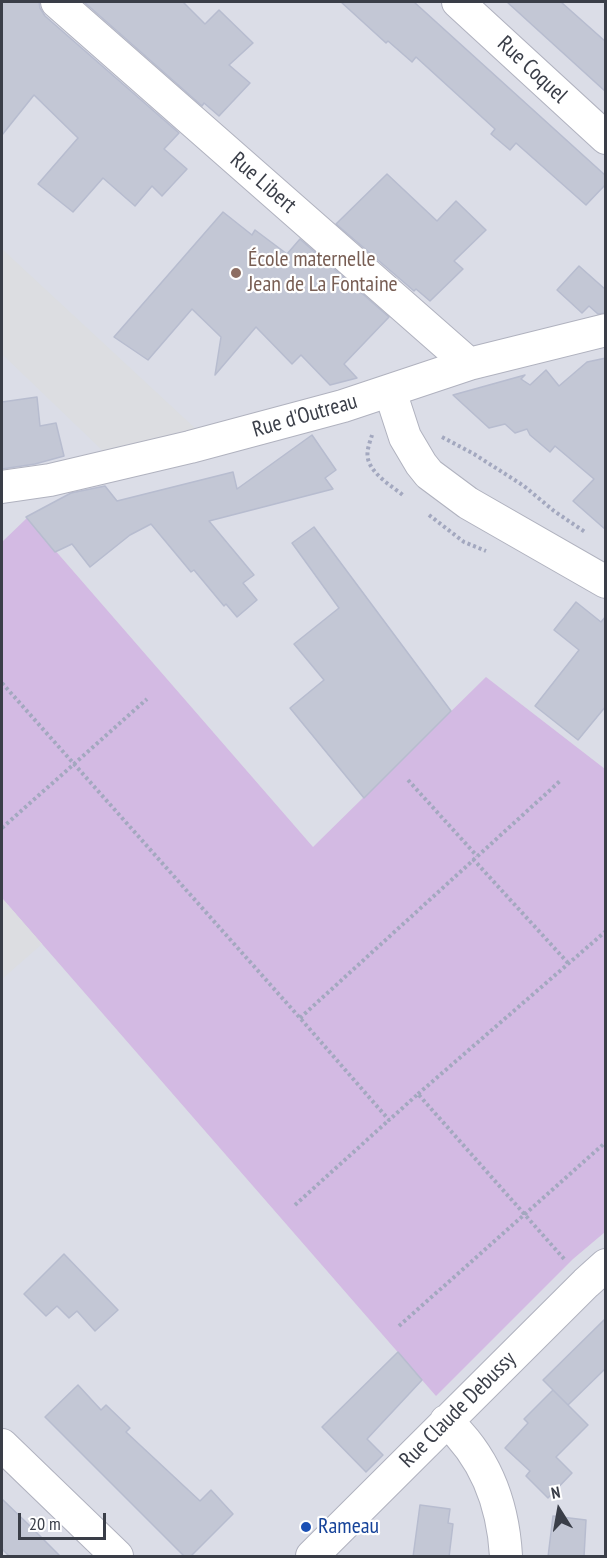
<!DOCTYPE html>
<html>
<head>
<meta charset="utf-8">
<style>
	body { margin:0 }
	#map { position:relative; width:607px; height:1558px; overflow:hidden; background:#ecedf4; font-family:"PT Sans Narrow",sans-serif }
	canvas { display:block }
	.frame { position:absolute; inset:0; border:3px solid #3a3e48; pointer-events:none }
	.north { position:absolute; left:529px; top:1480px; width:60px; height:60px; -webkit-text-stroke:4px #fff; paint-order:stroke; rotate:349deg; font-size:16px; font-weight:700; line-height:24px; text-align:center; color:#3a3e48 }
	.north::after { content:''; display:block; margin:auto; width:21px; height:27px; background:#3a3e48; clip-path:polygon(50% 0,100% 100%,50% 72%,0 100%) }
	.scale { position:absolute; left:18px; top:1513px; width:88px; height:27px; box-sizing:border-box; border:3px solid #3a3e48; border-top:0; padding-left:8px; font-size:18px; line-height:21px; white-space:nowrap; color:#3a3e48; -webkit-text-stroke:4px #fff; paint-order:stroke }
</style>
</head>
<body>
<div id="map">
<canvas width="607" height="1558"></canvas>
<div class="frame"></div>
<div class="north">N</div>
<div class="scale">20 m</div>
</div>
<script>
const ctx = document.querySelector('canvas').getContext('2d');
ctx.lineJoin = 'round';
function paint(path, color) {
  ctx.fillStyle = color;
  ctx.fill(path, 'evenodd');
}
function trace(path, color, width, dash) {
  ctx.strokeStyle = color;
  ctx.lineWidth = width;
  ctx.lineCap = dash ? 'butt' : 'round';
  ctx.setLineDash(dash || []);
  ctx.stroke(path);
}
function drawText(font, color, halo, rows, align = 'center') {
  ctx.font = font + ' "PT Sans Narrow",sans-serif';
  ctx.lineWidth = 4.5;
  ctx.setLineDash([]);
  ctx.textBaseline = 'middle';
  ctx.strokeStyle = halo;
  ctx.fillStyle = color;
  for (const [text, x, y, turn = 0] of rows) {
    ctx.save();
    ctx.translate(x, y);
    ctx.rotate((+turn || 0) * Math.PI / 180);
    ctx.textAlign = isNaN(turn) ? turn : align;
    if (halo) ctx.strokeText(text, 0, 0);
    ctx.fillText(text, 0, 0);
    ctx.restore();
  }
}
const residential = new Path2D(`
	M2 2H605V1556H2Z`);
const green = new Path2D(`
	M27 518 313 847 486 677 605 769V1232L573 1259 436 1396 2 898V542Z`);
const parking = new Path2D(`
	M2 249 197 430 104 452 2 354Z
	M2 898 42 944 2 979Z`);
const building = new Path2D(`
	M2 2H39L40 8 45 16 179 133 164 149 187 169 162 196 152 186 135 206 103 178 73 212 38 184 78 138 34 95 2 135Z
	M84 2H183L205 24 219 10 253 43 229 65 250 83 219 116 204 103 202 106Z
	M341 2H414L606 176V184L586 205 516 143 510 150 491 134 495 129 416 57 412 62 388 41 386 43Z
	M507 2H561L606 42V92Z
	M387 174 437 221 456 201 486 230 454 261 463 269 430 301 416 289 414 291 336 224Z
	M223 212 252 235 255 230 287 254 300 239 389 317 344 364 357 378 330 385 301 355 292 364 256 327 215 375 221 337 192 309 148 360 114 337Z
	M579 266 606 290V313L598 314 589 306 582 313 557 290Z
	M606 358V530L573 501 594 479 555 446 550 452 530 435 527 429 515 433 505 424 489 428 453 395 525 375 521 379 530 385 546 370 559 386 587 362Z
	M37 397 40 426 56 423 64 456 35 464 2 469V402Z
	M312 435 336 470 325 478 333 489 209 521 254 575 243 583 257 600 237 617 226 604 224 606 194 570 191 572 151 524 130 535 90 567 72 544 55 552 26 517 71 493 105 486 117 501 233 472 237 489Z
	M314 527 451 711 364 798 290 708 324 680 294 644 339 608 292 543Z
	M576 602 601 622 606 616V706L578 740 535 706 579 650 554 630Z
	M64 1254 118 1310 95 1331 77 1311 69 1318 57 1306 46 1316 24 1294Z
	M606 1318V1368L568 1405 543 1380Z
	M398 1352 422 1380 367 1439 383 1455 366 1472 322 1427Z
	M78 1385 101 1410 106 1405 130 1428 126 1432 200 1501 211 1490 233 1514 190 1557H185L45 1417Z
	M553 1390 588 1425 556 1457 572 1473 548 1498 526 1476 530 1471 505 1448 528 1423 524 1419Z
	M2 1499 29 1525 61 1557H10L2 1549Z
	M420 1505 450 1509 448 1523 453 1524 449 1557H413Z
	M553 1516 586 1520 584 1557H548Z`);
const path = new Path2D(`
	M372 435C370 442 366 451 368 459 372 475 392 486 404 496
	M442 437 474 454 524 486 554 511 585 532
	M429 515 464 542 486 551
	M2 683 300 1018 389 1120 418 1094 565 1260
	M408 780 477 856
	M2 828 147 699
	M473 859 568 963
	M300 1018 560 781
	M418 1094 606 931
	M295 1205 389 1120
	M399 1326 606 1142`);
const minor = new Path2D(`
	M57 2 469 364
	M458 2 606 138
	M390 391 405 437 421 464 429 474 468 503 606 582
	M2 487 50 480 190 447 343 406 469 364 606 330
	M446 1421C486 1457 503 1504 506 1556
	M2 1445 117 1556
	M312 1556 586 1283 606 1265`);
const markers = [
	[236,273,6,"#8d6e63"],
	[306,1527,6,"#1a4fb4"]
];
const streetNames = [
	["Rue Coquel",532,70,43],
	["Rue Libert",263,183,41],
	["Rue d'Outreau",305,416,-16],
	["Rue Claude Debussy",458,1410,-45]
];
const educationNames = [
	["École maternelle",248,260],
	["Jean de La Fontaine",248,285]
];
const transitNames = [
	["Rameau",318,1527]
];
paint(residential, '#dbdde7');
paint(green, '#d3bae3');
paint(parking, '#dcdde1');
paint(building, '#c3c7d5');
trace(building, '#b7bccf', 1.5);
trace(minor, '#b0b2bf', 34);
trace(path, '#a3a8bf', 4, [3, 3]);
trace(minor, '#fff', 32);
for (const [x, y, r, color] of markers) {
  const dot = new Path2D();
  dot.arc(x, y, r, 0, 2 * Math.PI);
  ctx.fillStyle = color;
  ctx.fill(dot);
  trace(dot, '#fff', 2);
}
drawText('22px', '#3a3e48', '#fff', streetNames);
drawText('22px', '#785e54', '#fff', educationNames, 'left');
drawText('22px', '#164399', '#fff', transitNames, 'left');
</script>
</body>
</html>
